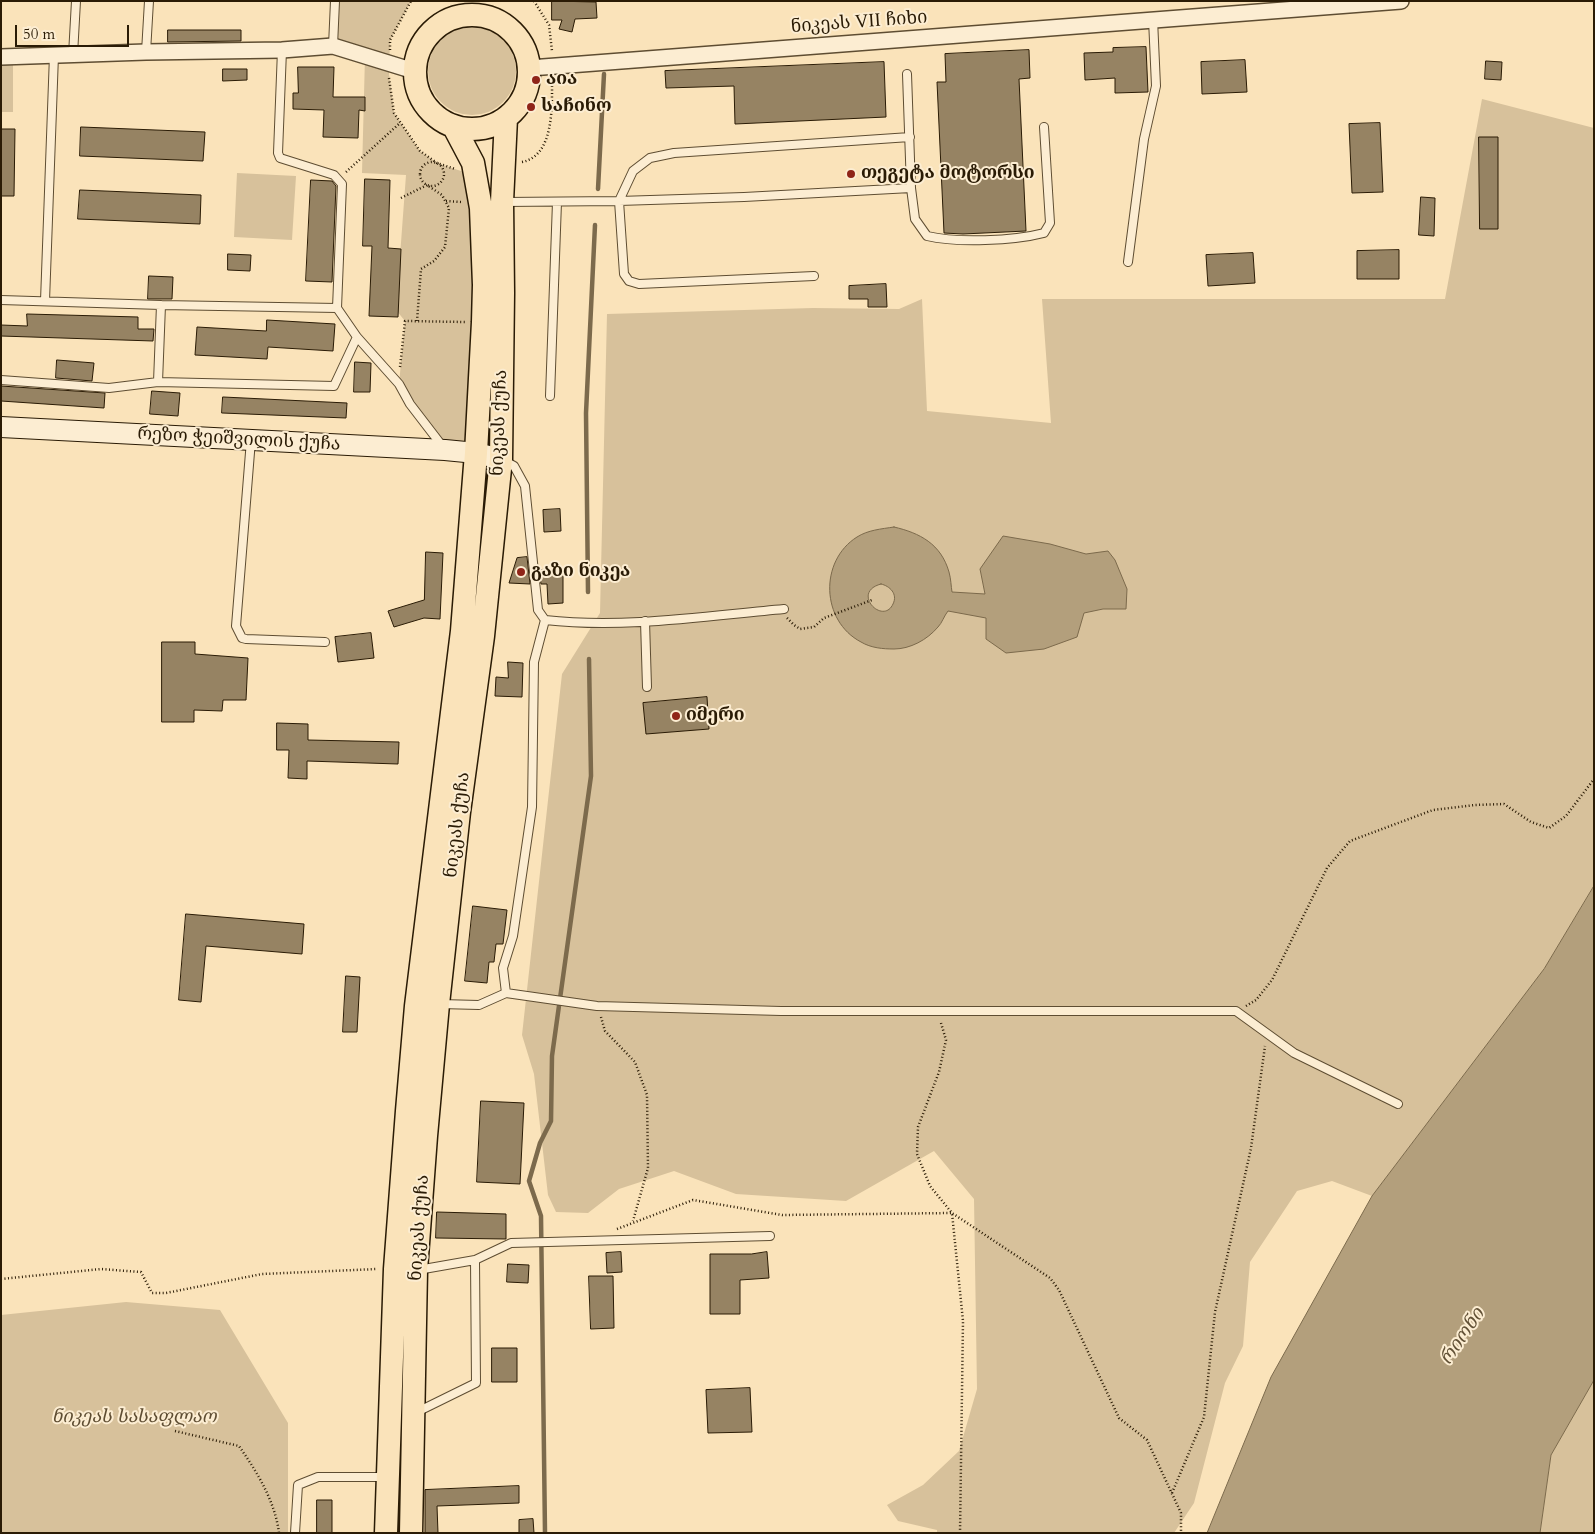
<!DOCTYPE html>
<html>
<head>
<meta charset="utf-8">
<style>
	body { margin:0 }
	#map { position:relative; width:1595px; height:1534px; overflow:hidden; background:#fae3ba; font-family:Cardo,serif }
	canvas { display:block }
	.frame { position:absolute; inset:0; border:2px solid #2a1b05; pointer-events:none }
	.scale { position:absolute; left:15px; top:25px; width:114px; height:22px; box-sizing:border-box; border:2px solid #2a1b05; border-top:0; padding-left:6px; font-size:15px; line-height:18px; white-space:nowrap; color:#2a1b05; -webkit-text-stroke:4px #fcedd2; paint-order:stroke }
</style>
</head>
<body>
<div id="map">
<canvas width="1595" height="1534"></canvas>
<div class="frame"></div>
<div class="scale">50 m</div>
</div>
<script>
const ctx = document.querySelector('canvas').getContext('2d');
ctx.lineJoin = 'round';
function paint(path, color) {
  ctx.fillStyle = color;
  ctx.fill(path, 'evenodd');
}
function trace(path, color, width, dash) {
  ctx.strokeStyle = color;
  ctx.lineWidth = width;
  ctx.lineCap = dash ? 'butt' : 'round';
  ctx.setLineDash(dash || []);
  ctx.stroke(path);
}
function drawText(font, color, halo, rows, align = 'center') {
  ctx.font = font + ' Cardo,"Noto Serif Georgian",serif';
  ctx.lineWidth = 4;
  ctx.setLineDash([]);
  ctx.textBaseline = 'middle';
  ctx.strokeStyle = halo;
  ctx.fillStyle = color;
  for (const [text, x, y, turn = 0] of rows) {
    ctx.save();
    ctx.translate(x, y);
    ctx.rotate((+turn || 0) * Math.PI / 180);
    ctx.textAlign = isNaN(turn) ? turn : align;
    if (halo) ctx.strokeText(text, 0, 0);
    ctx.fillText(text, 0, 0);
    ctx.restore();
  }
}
const green = new Path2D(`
	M335 1H411L390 40 389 74 394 113 420 151 437 163 467 173 474 171 476 453 445 450 399 384 405 321 396 310 406 175 362 173 365 56 333 46Z
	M428 71a44 44 0 1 1 88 0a44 44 0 1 1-88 0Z
	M1 57H13V112H1Z
	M1482 99 1594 128V886L1544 969 1372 1196 1332 1181 1297 1191 1250 1262 1243 1346 1225 1383 1194 1503 1174 1533H937V1530L898 1521 887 1505 923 1485 959 1451 977 1389 974 1199 934 1151 846 1201 736 1194 674 1171 619 1189 588 1213 556 1212 548 1195 534 1074 522 1035 562 674 600 613 607 314 813 308 899 309 922 299 927 411 1051 423 1042 299H1445Z
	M237 173 296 176 292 240 234 237Z
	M126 1302 220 1310 288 1423V1533H1V1315Z
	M1594 1380V1533H1540L1551 1455Z`);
const water = new Path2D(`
	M894 527C920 533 941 544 949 572 951 579 951 586 952 592L985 594 980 569 1003 536 1050 544 1086 554 1108 551 1115 560 1127 589 1126 609H1103L1084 613 1077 637 1044 649 1006 653 986 639V618L948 611C944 616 942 623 938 627 927 640 910 649 894 649 883 649 871 648 861 642 821 621 819 561 857 537 868 530 881 529 894 527ZM881 584C890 586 898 594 893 604 883 626 850 592 881 584Z
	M1594 886V1380L1551 1455 1540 1533H1207L1271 1377 1372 1196 1544 969Z`);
const stream = new Path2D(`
	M598 189 604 74
	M588 592 586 413 595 225
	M545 1533 541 1216 529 1181 540 1143 551 1121 552 1056 591 776 589 659`);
const building = new Path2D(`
	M552 1 596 2 597 18 575 19 572 32 559 29 562 20H552Z
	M168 30H241V41L168 42Z
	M1146 47 1148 92 1115 93V78L1085 80 1084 53 1113 52V48Z
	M1029 50 1030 78 1019 79 1026 231 963 234 944 233 937 82H946L945 54Z
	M1245 60 1247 92 1202 94 1201 62Z
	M1486 61 1502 62 1501 80 1485 79Z
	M884 62 886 117 735 124 734 86 666 88 665 71Z
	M298 67H334L333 97H365V111L359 110 358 138 323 137 324 110 293 109V93H298Z
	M223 69H247V80L223 81Z
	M1380 123 1383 192 1352 193 1349 124Z
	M81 127 205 132 203 161 80 156Z
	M1 129H15L14 196H1Z
	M1479 137H1498V229H1480Z
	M365 179 390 180 388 248 401 249 398 317 369 316 372 246H363Z
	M311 180 332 181 336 186 332 282 306 281Z
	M80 190 201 195 200 224 78 219Z
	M1421 197 1435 198 1434 236 1419 235Z
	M1399 250V279H1357V251Z
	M1253 253 1255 283 1208 286 1206 255Z
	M228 254 251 255 250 271 228 270Z
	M149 276 173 277 172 299H148Z
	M886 284 887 307H868V299H849V286Z
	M27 314 138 317V329H154L153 341 1 336V325L27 326Z
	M267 320 335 324 333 351 268 347 267 359 195 355 197 327 266 331Z
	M57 360 94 363 92 381 56 378Z
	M355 362 371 363 370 392H354Z
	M1 386 105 393 104 408 1 401Z
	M152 391 180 393 178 416 150 414Z
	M223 397 347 403 346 418 222 413Z
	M560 509 561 531 544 532 543 510Z
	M426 552 443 553 440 619 424 618 394 627 388 611 424 600Z
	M527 557 530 584 509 583 517 558Z
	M563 569V603L548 604 547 584H541L539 570Z
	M371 633 374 658 338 662 335 637Z
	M162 642H195V654L248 658 246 700H223L222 711 194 710V722H162Z
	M508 662 523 663 522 697 495 696 496 677 508 678Z
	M707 697 709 729 646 734 643 703Z
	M277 723 308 724V740L399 742 398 764 307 761V779L288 778 289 750H277Z
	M473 906 507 910 503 944H496L494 962H489L487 983 465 981Z
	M186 914 304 924 302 954 206 946 201 1002 179 1000Z
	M346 976 360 977 357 1032H343Z
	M481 1101 524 1103 520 1184 477 1182Z
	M437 1212 506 1214V1239L436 1238Z
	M621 1252 622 1272 607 1273 606 1253Z
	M767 1252 769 1278 740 1280V1314H710V1254H751Z
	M508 1264 529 1265 528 1283 507 1282Z
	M589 1276H613L614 1328 591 1329Z
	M492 1348H517V1382H492Z
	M750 1388 752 1432 708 1433 706 1390Z
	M519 1486V1503L437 1506 438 1533H425V1490Z
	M317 1500H332V1533H317Z
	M533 1519 534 1533H519V1520Z`);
const path = new Path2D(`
	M534 1 549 25 552 51
	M390 50V40L411 1
	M389 78 394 113 420 151 437 163 455 169
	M420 174a12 12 0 1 1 24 0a12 12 0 1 1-24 0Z
	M522 162C554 156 552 107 552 81
	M346 172 400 123
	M401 198 427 185 442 195 449 208 445 247 434 261 421 269 417 321
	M446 201 462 202
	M400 367 405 321 465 322
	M787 618 794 625 800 629 814 627 824 618 872 600
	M1246 1006 1256 1000 1272 980 1327 868 1350 841 1433 810 1475 805 1504 804 1531 822 1549 828 1566 816 1594 779
	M601 1017 605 1031 635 1062 647 1095 648 1168 633 1221
	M941 1023 946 1040 939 1072 918 1127 917 1154 930 1186 952 1213 1050 1278 1059 1290 1119 1418 1147 1440 1181 1513V1533
	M617 1229 693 1200 782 1215 952 1213 963 1321 960 1533
	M1 1279 101 1269 141 1272 152 1293H166L262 1274 377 1269
	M175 1431 239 1446C257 1472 275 1501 279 1533
	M1172 1493 1204 1417 1215 1312 1251 1148 1265 1046`);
const service = new Path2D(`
	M333 46 335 1
	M282 50 278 153 280 158 334 175 342 184 337 308 357 337 399 384 410 404 443 447
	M146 52 149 1
	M73 55 76 1
	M907 74 911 188
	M504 202 619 201 744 197 911 188 915 219 927 236C957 243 1013 241 1044 233L1050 223 1044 127
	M1128 262 1144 139 1156 86 1153 19
	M814 276 639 284 629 281 624 274 619 201 633 171 650 158 674 153 910 137
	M1 300 161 305 337 308
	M45 301 54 55
	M1 380 109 388 158 382 334 386 357 337
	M158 382 161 305
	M550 396 557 202
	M251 440 236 626 242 638 246 639 325 642
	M503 460 514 466 525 486 538 610 545 620C624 629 706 616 784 609
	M645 621 647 687
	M506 993 503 968 513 936 532 807 534 662 545 620
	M440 1004 479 1005 506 993 597 1006 781 1011H1236L1294 1053 1398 1104
	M418 1270 475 1260 511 1243 770 1236
	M417 1412 476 1383 475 1260
	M295 1533 298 1485 318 1477H386`);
const minor = new Path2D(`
	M1 57 146 52 282 50 333 46 414 71
	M530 68 1401 1`);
const secondary = new Path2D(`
	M1 427 445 450 476 453 501 459`);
const primary = new Path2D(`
	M415 72a57 57 0 1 1 114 0a57 57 0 1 1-114 0Z
	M386 1533 395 1269 407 1111 416 1006 462 631 476 453 483 322 484 285 481 208 473 163 454 127
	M411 1533 416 1270 426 1136 438 1004 459 812 483 636 501 459 503 293 502 202 506 118`);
const markers = [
	[536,80,5,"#8f2418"],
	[531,107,5,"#8f2418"],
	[851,174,5,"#8f2418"],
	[521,572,5,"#8f2418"],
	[676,716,5,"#8f2418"]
];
const streetNames = [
	["ნიკეას VII ჩიხი",859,23,-4],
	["ნიკეას ქუჩა",500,423,-88],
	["რეზო ჭეიშვილის ქუჩა",239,440,3],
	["ნიკეას ქუჩა",458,825,-83],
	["ნიკეას ქუჩა",420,1228,-86]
];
const poiNames = [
	["აია",546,80],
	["საჩინო",541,107],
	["თეგეტა მოტორსი",861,174],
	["გაზი ნიკეა",531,572],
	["იმერი",686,716]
];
const parkNames = [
	["ნიკეას სასაფლაო",134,1418]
];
const waterNames = [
	["რიონი",1463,1337,-56]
];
paint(green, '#d7c19b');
paint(water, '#b39f7c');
trace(water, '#7c6a4c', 1);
trace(stream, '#7c6a4c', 4.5);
paint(building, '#968363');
trace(building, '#2a1b05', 1);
trace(service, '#5e4d32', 10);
trace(minor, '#5e4d32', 18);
trace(secondary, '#2a1b05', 22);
trace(primary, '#2a1b05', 25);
trace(path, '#2a1b05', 2.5, [1, 2.5]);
trace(service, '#fcedd2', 8);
trace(minor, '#fcedd2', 15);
trace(secondary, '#fcedd2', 20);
trace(primary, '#fae3ba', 22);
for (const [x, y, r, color] of markers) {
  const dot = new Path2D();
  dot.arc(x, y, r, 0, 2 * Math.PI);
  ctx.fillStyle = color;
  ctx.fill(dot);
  trace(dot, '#fcedd2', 2);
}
drawText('18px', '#2a1b05', '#fcedd2', streetNames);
drawText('bold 18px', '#2a1b05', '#fcedd2', poiNames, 'left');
drawText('italic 18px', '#5e4d32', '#fcedd2', parkNames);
drawText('italic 19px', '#615035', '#fcedd2', waterNames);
</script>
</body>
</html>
